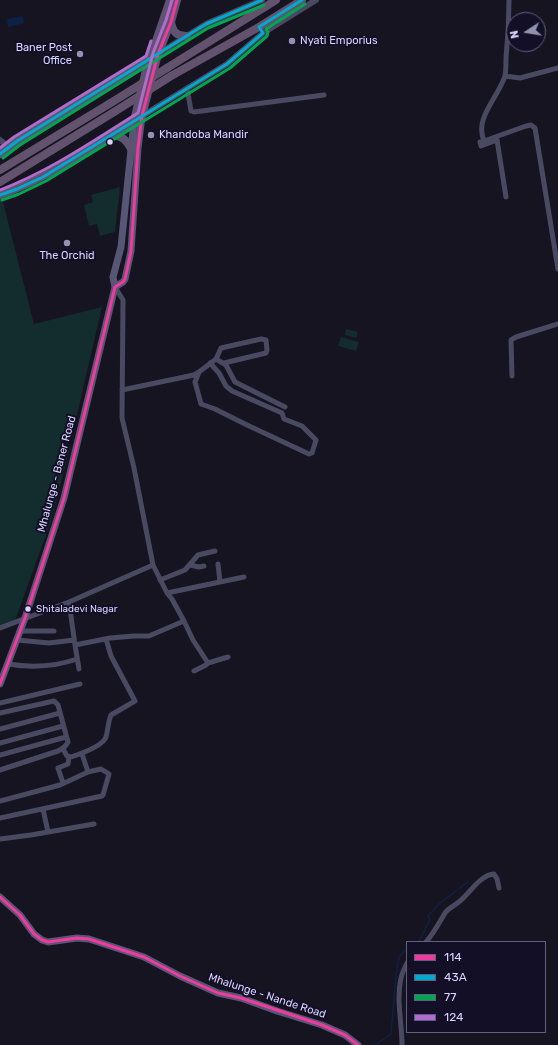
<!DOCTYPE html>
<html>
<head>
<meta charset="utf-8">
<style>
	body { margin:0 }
	#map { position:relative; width:558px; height:1045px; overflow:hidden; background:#161421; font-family:Rubik,sans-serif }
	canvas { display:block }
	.legend { position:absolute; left:406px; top:941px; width:140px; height:92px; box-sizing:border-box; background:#130f26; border:1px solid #625e7d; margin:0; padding:5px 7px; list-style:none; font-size:12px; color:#d9d4ff }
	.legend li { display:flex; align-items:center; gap:8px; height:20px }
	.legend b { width:20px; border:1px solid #625e7d }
	.north { position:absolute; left:506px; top:12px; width:40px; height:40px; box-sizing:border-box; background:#130f26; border:1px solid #625e7d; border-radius:50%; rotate:258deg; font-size:11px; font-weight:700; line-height:16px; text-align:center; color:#d9d4ff }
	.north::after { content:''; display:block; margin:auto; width:14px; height:18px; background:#9591b1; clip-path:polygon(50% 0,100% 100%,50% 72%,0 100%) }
</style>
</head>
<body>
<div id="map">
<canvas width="558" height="1045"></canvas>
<ul class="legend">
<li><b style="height:5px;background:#f13a9d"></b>114</li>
<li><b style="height:5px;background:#00a9ce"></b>43A</li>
<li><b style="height:5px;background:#00a651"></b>77</li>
<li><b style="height:5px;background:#b06ccc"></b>124</li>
</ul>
<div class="north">N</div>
</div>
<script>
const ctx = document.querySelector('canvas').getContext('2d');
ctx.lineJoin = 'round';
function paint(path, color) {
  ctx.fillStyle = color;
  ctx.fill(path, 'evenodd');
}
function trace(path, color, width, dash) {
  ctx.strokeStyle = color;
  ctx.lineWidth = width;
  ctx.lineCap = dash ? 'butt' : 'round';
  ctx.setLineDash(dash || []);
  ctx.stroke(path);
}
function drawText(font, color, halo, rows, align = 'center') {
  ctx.font = font + ' Rubik,sans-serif';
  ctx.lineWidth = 4;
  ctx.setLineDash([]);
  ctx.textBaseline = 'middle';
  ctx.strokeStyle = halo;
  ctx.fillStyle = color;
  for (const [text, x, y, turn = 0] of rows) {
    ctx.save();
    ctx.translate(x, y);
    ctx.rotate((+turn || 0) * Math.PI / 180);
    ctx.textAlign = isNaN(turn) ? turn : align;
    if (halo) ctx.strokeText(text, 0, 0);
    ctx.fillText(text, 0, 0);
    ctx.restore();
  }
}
const green = new Path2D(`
	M120 187 115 232 100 236 97 224 89 226 84 205 93 202 91 195Z
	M2 198 34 324 102 307 73 432 64 439 65 444 70 447 51 521 15 621 0 626V199Z
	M346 329 358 332 356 338 345 335Z
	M341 337 359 342 356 351 338 346Z`);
const water = new Path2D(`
	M23 16 24 23 8 27 7 19Z`);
const stream = new Path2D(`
	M417 942 420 940 430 919 428 916 439 904 469 881
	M375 1045 391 1034 396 975 399 957 407 948`);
const minor = new Path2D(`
	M509 0C509 20 508 39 506 58 506 64 506 71 505 76 498 98 474 118 484 141L526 126 531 125 535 128 558 269
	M505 76 520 78 558 68
	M187 88 191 111 194 112 324 95
	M480 142 481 146 497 140 506 197
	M216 359 226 365 235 382 285 407
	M199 372 195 382 201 404 215 409 247 425 309 454 312 453 316 440 302 426 284 419 282 413 232 391 226 386 219 373 210 363
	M512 376 511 340 516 337 558 324
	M122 390 194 375 199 372 216 359 221 348 261 339 266 340 267 350 266 353 224 363
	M218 564 220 582
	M153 565 167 593 244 577
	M190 565 199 567 204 566
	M160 580 185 570 198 555 215 551
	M69 602 75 645 110 638 134 636H149L184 621 172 599 167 593
	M184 621 193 640 208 663 206 665 194 671
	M0 628 69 602 153 565 134 468 122 418 123 300 115 287
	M20 631H54
	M17 640 49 643 74 640
	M75 645 79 669
	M208 663 228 657
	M8 664C32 668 54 667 77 659
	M0 703 80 684
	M0 713 54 701 58 705 68 742C66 747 62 749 58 751L0 770
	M0 729 60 713
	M0 743 63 726
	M63 749 67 756 71 757C80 754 103 746 106 737 108 730 108 722 111 715L135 701 111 656 106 639
	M0 755 66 737
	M63 783 58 768 68 764 69 757
	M0 801 60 785 88 772
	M43 809 48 832
	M0 818 102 796 103 795 109 774 101 769 88 772 82 754
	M0 839 31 835 94 824
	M426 942C434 933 439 923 445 913 448 908 456 905 460 901 470 893 480 875 494 874L497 879 499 888
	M402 1045C402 1023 396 999 401 978 402 973 405 967 407 963`);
const tertiary = new Path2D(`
	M158 54 206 24 262 0
	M142 116 227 64 263 33 316 0
	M0 140 9 147`);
const secondary = new Path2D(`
	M115 287 123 282 125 279 131 251 138 148 142 116
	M0 684 25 618 64 498 115 287 113 277 121 247 134 121
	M0 897 20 915 34 934 42 940 48 942 77 938 89 939 144 957 180 976 218 993 241 998 277 1011 322 1025 345 1035 358 1045`);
const primary = new Path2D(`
	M171 22C173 32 176 36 187 36
	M134 121 146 70 170 0
	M111 135C122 136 126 139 131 149
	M0 154 17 141 158 54
	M0 195C50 178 97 144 142 116L158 54 171 22 177 0`);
const trunk = new Path2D(`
	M167 68 276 0
	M171 76 259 27 302 0
	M0 170 109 104
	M0 182 114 112`);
const trunkBridge = new Path2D(`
	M109 104 167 68
	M114 112 171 76`);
const bus1 = new Path2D(`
	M0 684 25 618 64 498 115 287 123 282 125 279 131 251 138 148 142 116 158 54 171 22 177 0
	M0 897 20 915 34 934 42 940 48 942 77 938 89 939 144 957 180 976 218 993 241 998 322 1025 345 1035 358 1045`);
const bus2 = new Path2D(`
	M0 154 17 141 206 24 262 0
	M0 195 17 189 43 177 227 64 263 33 259 27 302 0`);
const bus3 = new Path2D(`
	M3 158 20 145 208 28 264 5
	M2 200 19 194 46 181 230 68 267 36 268 32 266 29 305 4`);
const bus4 = new Path2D(`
	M0 148 14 137 146 56 151 41
	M0 190C50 171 93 141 138 113L153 53 166 20 172 0`);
const markers = [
	[292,41,4,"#9591b1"],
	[80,54,4,"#9591b1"],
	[151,135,4,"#9591b1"],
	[110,142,3.5,"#d9d4ff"],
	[67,243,4,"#9591b1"],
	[28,609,3.5,"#d9d4ff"]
];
const busNames = [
	["Shitaladevi Nagar",36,609]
];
const poiNames = [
	["Nyati Emporius",300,41],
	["Baner Post",72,48,"right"],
	["Office",72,61,"right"],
	["Khandoba Mandir",159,135],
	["The Orchid",67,256,"center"]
];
const streetNames = [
	["Mhalunge - Baner Road",57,474,-75],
	["Mhalunge - Nande Road",267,996,18]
];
paint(green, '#132c2d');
paint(water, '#0d2144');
trace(stream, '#0d2144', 1.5);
trace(minor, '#4a4962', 5);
trace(tertiary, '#4a4962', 6);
trace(secondary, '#575674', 7);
trace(primary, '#5e5373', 8);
trace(trunk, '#62526e', 8);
trace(trunkBridge, '#62526e', 8);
trace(bus1, '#f13a9d', 3);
trace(bus2, '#00a9ce', 3);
trace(bus3, '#00a651', 3);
trace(bus4, '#b06ccc', 3);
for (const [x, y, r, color] of markers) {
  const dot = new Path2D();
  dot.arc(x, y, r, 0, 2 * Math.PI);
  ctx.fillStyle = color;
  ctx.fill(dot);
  trace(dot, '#130f26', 1.5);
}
drawText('10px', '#d9d4ff', '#130f26', busNames, 'left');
drawText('11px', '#d9d4ff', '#130f26', poiNames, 'left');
drawText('11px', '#d9d4ff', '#130f26', streetNames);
</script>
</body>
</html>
